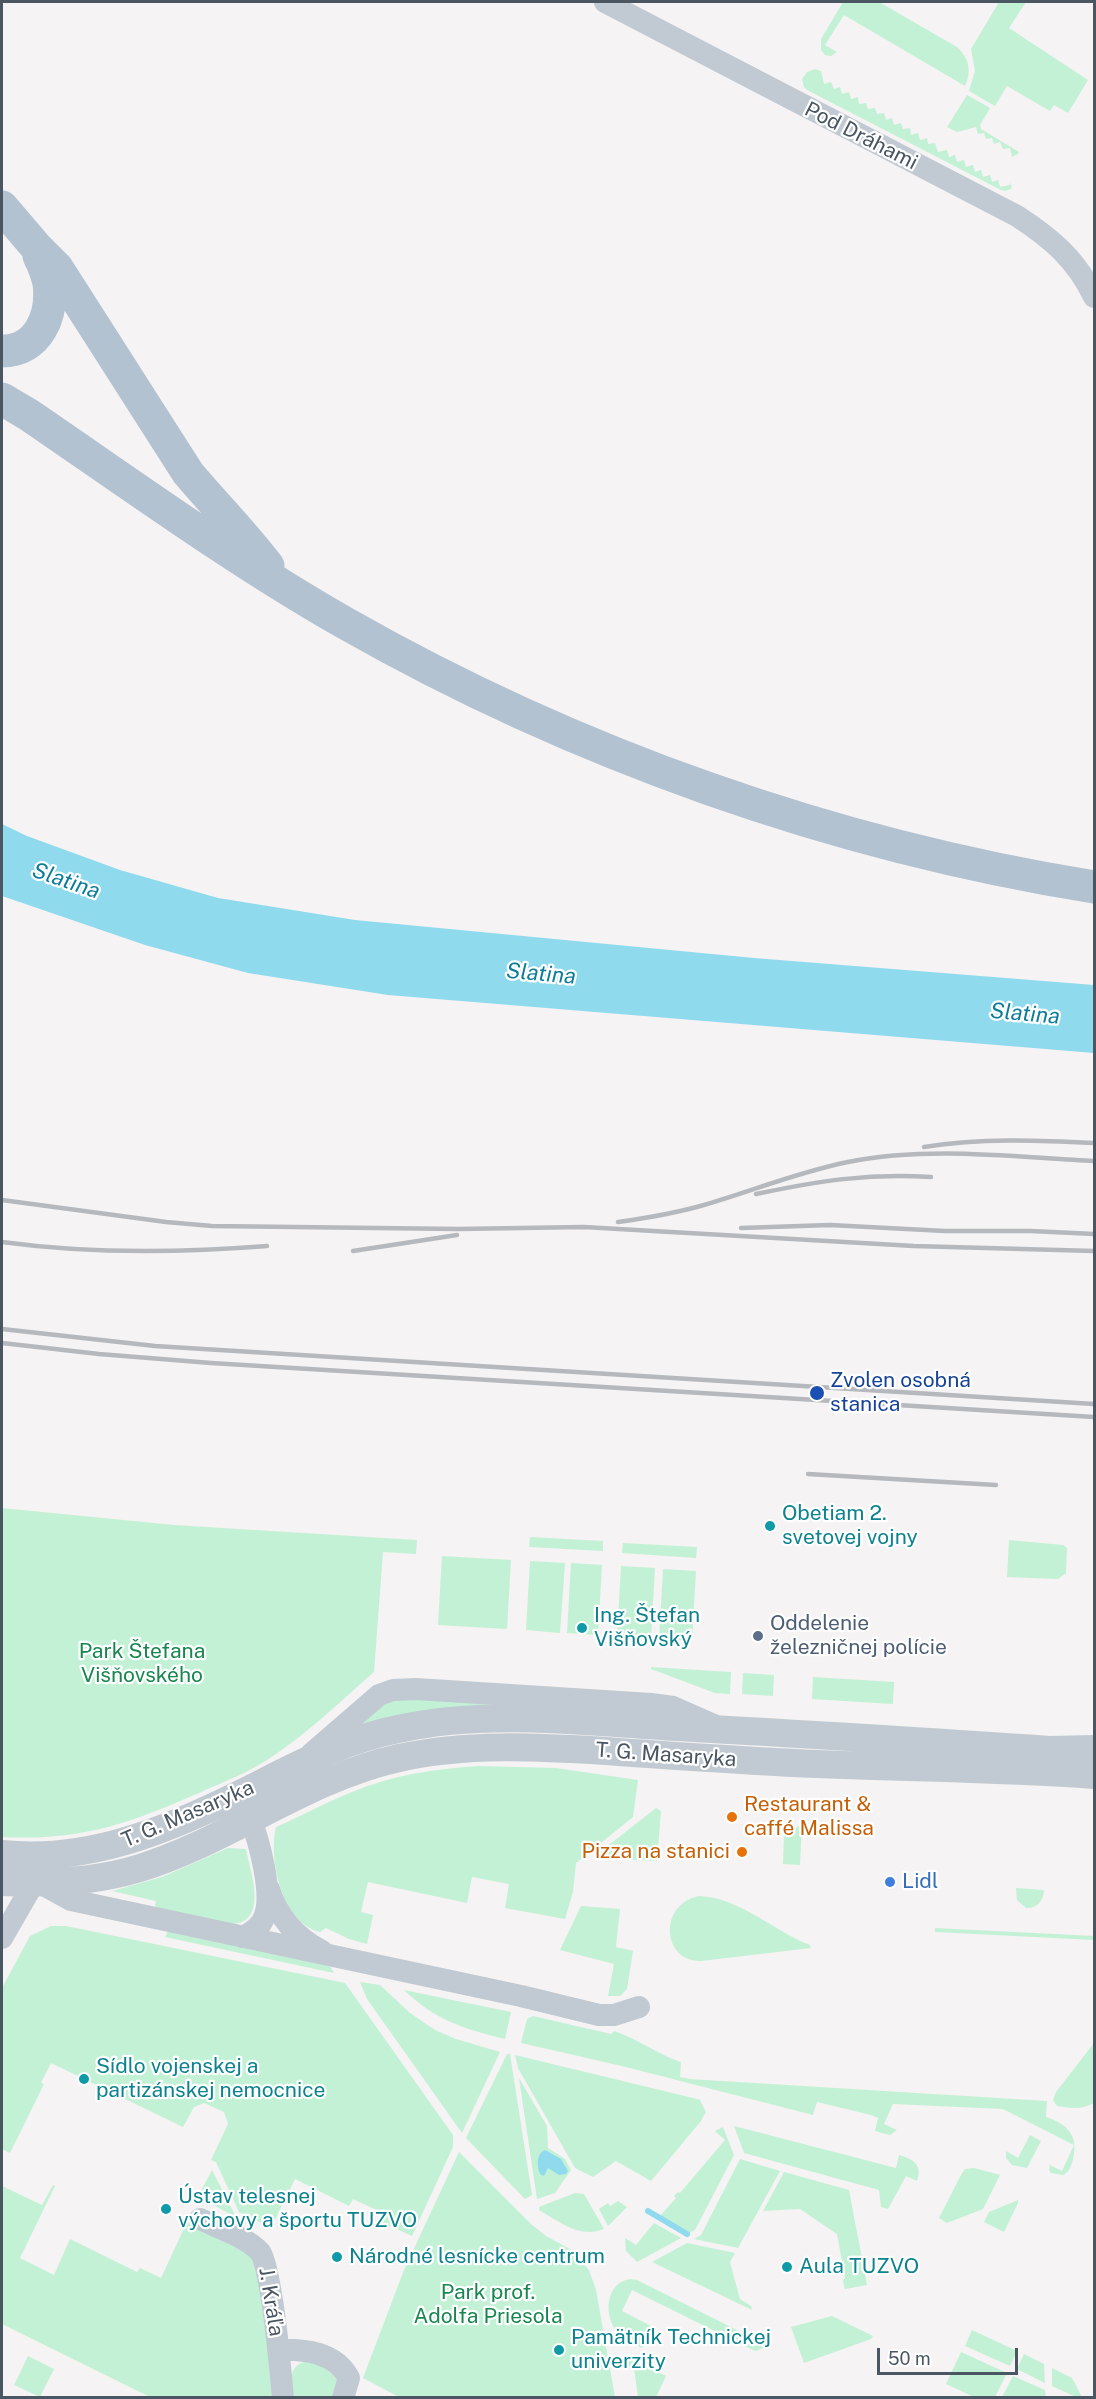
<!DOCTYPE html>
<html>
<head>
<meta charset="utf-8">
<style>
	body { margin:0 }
	#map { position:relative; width:1096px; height:2399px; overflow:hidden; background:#f5f3f3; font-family:"Public Sans",sans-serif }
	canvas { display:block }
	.frame { position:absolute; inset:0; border:3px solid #4a5661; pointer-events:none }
	.scale { position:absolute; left:877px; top:2348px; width:141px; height:27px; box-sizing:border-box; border:3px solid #4a5661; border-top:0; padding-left:8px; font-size:18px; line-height:21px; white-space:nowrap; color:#4a5661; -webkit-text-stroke:4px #fff; paint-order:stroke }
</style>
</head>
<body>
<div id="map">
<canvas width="1096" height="2399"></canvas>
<div class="frame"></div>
<div class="scale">50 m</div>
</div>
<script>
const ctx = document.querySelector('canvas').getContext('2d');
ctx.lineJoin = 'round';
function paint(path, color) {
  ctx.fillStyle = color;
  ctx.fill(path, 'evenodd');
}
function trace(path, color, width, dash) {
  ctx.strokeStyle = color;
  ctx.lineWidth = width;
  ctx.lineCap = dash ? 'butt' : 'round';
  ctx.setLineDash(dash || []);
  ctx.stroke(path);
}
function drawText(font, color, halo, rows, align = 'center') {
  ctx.font = font + ' "Public Sans",sans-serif';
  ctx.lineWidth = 4.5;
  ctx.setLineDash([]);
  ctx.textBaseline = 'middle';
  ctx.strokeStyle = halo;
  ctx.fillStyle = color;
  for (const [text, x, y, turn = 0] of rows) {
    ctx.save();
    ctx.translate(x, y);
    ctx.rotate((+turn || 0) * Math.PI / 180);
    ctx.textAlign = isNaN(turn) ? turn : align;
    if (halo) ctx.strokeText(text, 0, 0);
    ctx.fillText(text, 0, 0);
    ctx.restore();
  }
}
const green = new Path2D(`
	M843 2H879L957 47C969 58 972 71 965 86L844 15 825 45 837 52 831 56 825 55 821 50V39Z
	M999 2H1026L1009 28 1088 80 1068 113 1054 105 1050 111 1007 86 995 106 969 91 975 71 971 49Z
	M815 69 821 71 824 84 831 82 834 89 840 87 842 94 849 92 851 99 858 97 859 104 866 103 868 109 875 108 877 114 884 113 886 120 892 118 894 125 901 123 903 129 910 128 911 135 918 133 920 140 927 138 928 144 935 143 938 152 947 150 949 157 955 155 957 162 964 160 966 167 973 165 975 172 981 170 983 177 990 175 992 182 998 180 1000 187 1010 185V182L1012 188 1006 191 1001 190 807 90 804 87 802 79 807 72Z
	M967 95 990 108 980 125 981 129 1019 152 1018 154 1012 157 1010 148 1003 149 1000 142 994 144 992 138 986 139 984 133 978 134 976 127 957 132 947 127Z
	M2 1508 174 1525 417 1540 416 1554 383 1552 374 1672C342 1700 311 1730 276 1754 253 1771 225 1781 199 1793 127 1824 82 1841 2 1837Z
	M530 1537 603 1541V1551L529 1547Z
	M1009 1540 1063 1545 1067 1548 1066 1573 1058 1579 1007 1577Z
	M623 1543 697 1547 696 1558 622 1553Z
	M442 1556 511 1560 507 1629 438 1625Z
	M530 1561 565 1563 560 1633 526 1630Z
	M571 1563 602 1565 598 1635 567 1633Z
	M621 1566 655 1568 651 1638 617 1636Z
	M663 1569 696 1571 692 1641 659 1639Z
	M651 1667 731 1672 730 1694 715 1693 651 1669Z
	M743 1673 774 1675 773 1696 742 1694Z
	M813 1677 894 1682 893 1704 812 1699Z
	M399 1698 663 1712 364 1724 370 1711Z
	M478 1766 556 1768 638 1780 633 1817 576 1863 573 1892 565 1919 505 1908 509 1884 472 1877 467 1903 368 1882 361 1912 373 1915 367 1944 349 1939 326 1928 320 1932C282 1923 268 1859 276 1827 302 1816 326 1802 352 1792 392 1775 435 1769 478 1766Z
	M656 1808 661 1811 657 1861 599 1858 600 1852Z
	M802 1824 800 1865 783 1864 784 1835Z
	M228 1848 246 1849C250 1871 269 1921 233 1924L157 1908 155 1906 156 1901 112 1891 162 1877Z
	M1016 1888 1044 1890C1043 1901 1038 1908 1026 1908L1017 1900Z
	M699 1896C741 1898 773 1931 810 1945L811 1948 701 1961C662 1962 658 1904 699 1896Z
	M581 1906 620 1909 616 1947 633 1951 627 1989 620 1996H608L614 1964 560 1950Z
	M51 1926H66L345 1983 453 2135V2147L412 2236 377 2220 381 2212 353 2199 349 2206 295 2179 271 2228 239 2212 216 2162 211 2160 228 2124 224 2112 204 2103 194 2107 183 2127 51 2063 41 2083 44 2084 10 2153 2 2149V1988L30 1936Z
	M935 1928 1094 1936V1940L935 1932Z
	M168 1931 330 1966 334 1973 165 1937Z
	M360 1982 380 1985 410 2013 435 2030 456 2039 500 2052 462 2133 367 1999Z
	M404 1990 511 2012 505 2039C464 2029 435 2020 404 1990Z
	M533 2016 611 2034 614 2031C638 2039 657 2054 681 2062L680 2077 689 2079 1047 2101 1046 2117C1067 2124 1079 2135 1073 2159 1071 2167 1070 2171 1063 2175L1051 2173 1049 2170 1050 2165 1062 2171 1074 2145 1003 2109 893 2104 884 2124 897 2130 890 2135 875 2131 878 2118 871 2115 817 2102 813 2115 622 2066 521 2043 527 2019Z
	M1094 2043V2103C1082 2110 1070 2108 1057 2106L1053 2100 1056 2092Z
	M507 2054H510L532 2195 525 2199 466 2138Z
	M515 2055 693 2098 700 2100 706 2112 701 2121 651 2181 616 2161 593 2177 575 2168 518 2068Z
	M519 2078 547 2126 548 2148 565 2159 571 2170 555 2193 537 2199Z
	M734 2126 896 2168 899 2155C913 2159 923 2165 917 2181L906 2176 888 2209 881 2207 879 2190 744 2153Z
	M723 2127 734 2155 695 2230 689 2233 660 2216 676 2198 674 2196 678 2192 680 2193 725 2140 715 2131Z
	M1030 2135 1041 2141 1027 2168 1012 2165 1006 2158V2151L1018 2158Z
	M459 2152 531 2224 546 2236 568 2248 589 2270 596 2290 615 2397H399L363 2378 404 2270Z
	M740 2159 780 2171 738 2248 694 2239 701 2235Z
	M974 2168 1000 2175 983 2209 947 2223 939 2218 962 2173 965 2169Z
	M212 2170 236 2217 198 2197Z
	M784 2172 849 2190 867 2285 845 2289 843 2281 845 2277 837 2234 800 2209 763 2211Z
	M53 2185 55 2186 20 2258 54 2275 70 2239 137 2272 140 2268 161 2278 187 2222 242 2247 255 2256 275 2397H150L2 2324V2186L42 2205Z
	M575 2193 584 2194 604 2229C580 2239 560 2222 539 2210V2207Z
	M1018 2200V2203L1004 2232 984 2222 989 2212Z
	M618 2201 627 2207 608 2226 599 2209 608 2203 610 2206Z
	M654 2223 681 2238 637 2262 626 2251 625 2238 636 2245Z
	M687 2243 735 2253 730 2262 740 2299 751 2306 752 2310 652 2262Z
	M630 2279 637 2280 769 2346 755 2351 632 2290 622 2311 653 2327 642 2348C634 2344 624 2340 618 2333 603 2316 605 2283 630 2279Z
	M832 2316 873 2336 871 2339 804 2363 791 2327Z
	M972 2330 1017 2351 1010 2366 965 2346Z
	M961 2352 1007 2373 995 2397H974L946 2384Z
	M1024 2354 1044 2364 1045 2383 1017 2369Z
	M28 2356 54 2369 40 2397 14 2385Z
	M629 2358 666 2376 656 2397H638L634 2368 621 2364 622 2361Z
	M315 2360 338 2379 336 2397 290 2398C291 2375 289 2362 315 2360Z
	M1052 2368 1072 2378 1082 2397H1076L1052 2386Z
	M1013 2376 1045 2390 1046 2397H1002Z`);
const water = new Path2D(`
	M2 824 27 836 120 870 218 898 355 920 754 958 1094 985V1053L388 995 248 973 145 945 2 896Z
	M545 2150 561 2159 568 2171 566 2174 559 2175 548 2168 544 2176 540 2174C537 2166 536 2154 545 2150Z`);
const stream = new Path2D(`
	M648 2211 687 2234`);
const minor = new Path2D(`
	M605 2 1017 216C1051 238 1077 260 1094 297
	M312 1753 379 1695 393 1690 416 1689 651 1704 673 1707 714 1725
	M42 1884 71 1900 521 1996 599 2015H614L639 2007
	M269 1889C278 1917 295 1937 322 1951
	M243 1937C253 1932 262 1926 265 1915 273 1893 259 1840 250 1818
	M2 1938 40 1872
	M200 2219C217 2227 248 2238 260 2252 271 2264 281 2375 283 2398
	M278 2350C305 2349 335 2352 349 2378L343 2398`);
const tertiary = new Path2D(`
	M2 1854C88 1863 168 1830 244 1792 294 1767 342 1740 398 1729 489 1709 585 1722 677 1727 801 1734 925 1741 1049 1750L1094 1749
	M2 1882C49 1884 95 1882 140 1868 230 1840 307 1778 399 1758 467 1743 537 1747 606 1751 656 1755 707 1758 757 1761 870 1768 982 1767 1094 1775`);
const primary = new Path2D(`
	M2 207 37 248 57 268 188 473C214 504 243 533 268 566
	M2 351C39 351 53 315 49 283 47 274 43 264 39 256
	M2 399 29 415C133 486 236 561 345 623 575 754 833 845 1094 887`);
const rail = new Path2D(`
	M924 1147C981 1138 1037 1140 1094 1143
	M756 1194C819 1181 867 1173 931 1177
	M2 1200 166 1222 212 1226 458 1229 584 1227 914 1246 1094 1251
	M618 1222C647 1218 676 1213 704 1205 752 1191 798 1172 848 1162 929 1146 1013 1157 1094 1161
	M741 1228 830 1225 945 1231H1031L1094 1234
	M2 1242C90 1254 178 1253 267 1246
	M353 1251 457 1235
	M2 1329 155 1346 1094 1404
	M2 1343 99 1354 211 1363 1094 1417
	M808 1474 996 1485`);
const markers = [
	[817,1393,8,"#1a4fb4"],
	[770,1526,6,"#0f9aa8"],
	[582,1628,6,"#0f9aa8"],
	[758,1636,6,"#5c6f8a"],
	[732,1817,6,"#e8710a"],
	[742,1852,6,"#e8710a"],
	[890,1882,6,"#3f7fe0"],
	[84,2079,6,"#0f9aa8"],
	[166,2209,6,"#0f9aa8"],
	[337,2257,6,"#0f9aa8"],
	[787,2267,6,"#0f9aa8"],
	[559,2350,6,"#0f9aa8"]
];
const streetNames = [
	["Pod Dráhami",861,136,27],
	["T. G. Masaryka",666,1755,4],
	["T. G. Masaryka",188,1814,-23],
	["J. Kráľa",271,2302,81]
];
const transitNames = [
	["Zvolen osobná",830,1381],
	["stanica",830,1405]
];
const cultureNames = [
	["Obetiam 2.",782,1514],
	["svetovej vojny",782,1538],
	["Ing. Štefan",594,1616],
	["Višňovský",594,1640],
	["Sídlo vojenskej a",96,2067],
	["partizánskej nemocnice",96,2091],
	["Ústav telesnej",178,2197],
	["výchovy a športu TUZVO",178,2221],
	["Národné lesnícke centrum",349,2257],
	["Aula TUZVO",799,2267],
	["Pamätník Technickej",571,2338],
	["univerzity",571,2362]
];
const serviceNames = [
	["Oddelenie",770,1624],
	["železničnej polície",770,1648]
];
const parkNames = [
	["Park Štefana",142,1652],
	["Višňovského",142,1676],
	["Park prof.",488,2293],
	["Adolfa Priesola",488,2317]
];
const foodNames = [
	["Restaurant &",744,1805],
	["caffé Malissa",744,1829],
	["Pizza na stanici",730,1852,"right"]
];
const shopNames = [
	["Lidl",902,1882]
];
const waterNames = [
	["Slatina",66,881,19],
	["Slatina",541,974,5],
	["Slatina",1025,1014,5]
];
paint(green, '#c3f1d5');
paint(water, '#90daee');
trace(stream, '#90daee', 6);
trace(minor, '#c1cad2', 22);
trace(tertiary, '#c1cad2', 28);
trace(primary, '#b3c2d1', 33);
trace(rail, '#b5b8bd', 4.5);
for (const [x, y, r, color] of markers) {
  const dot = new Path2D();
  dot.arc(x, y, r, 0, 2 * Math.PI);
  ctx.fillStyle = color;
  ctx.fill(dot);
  trace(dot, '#fff', 2);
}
drawText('21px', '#4a5661', '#fff', streetNames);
drawText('21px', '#164399', '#fff', transitNames, 'left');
drawText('21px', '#0d838f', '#fff', cultureNames, 'left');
drawText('21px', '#4e5e75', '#fff', serviceNames, 'left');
drawText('21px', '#17864f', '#fff', parkNames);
drawText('21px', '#c56008', '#fff', foodNames, 'left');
drawText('21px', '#366cbe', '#fff', shopNames, 'left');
drawText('italic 22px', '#0c7c9b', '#fff', waterNames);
</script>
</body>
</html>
